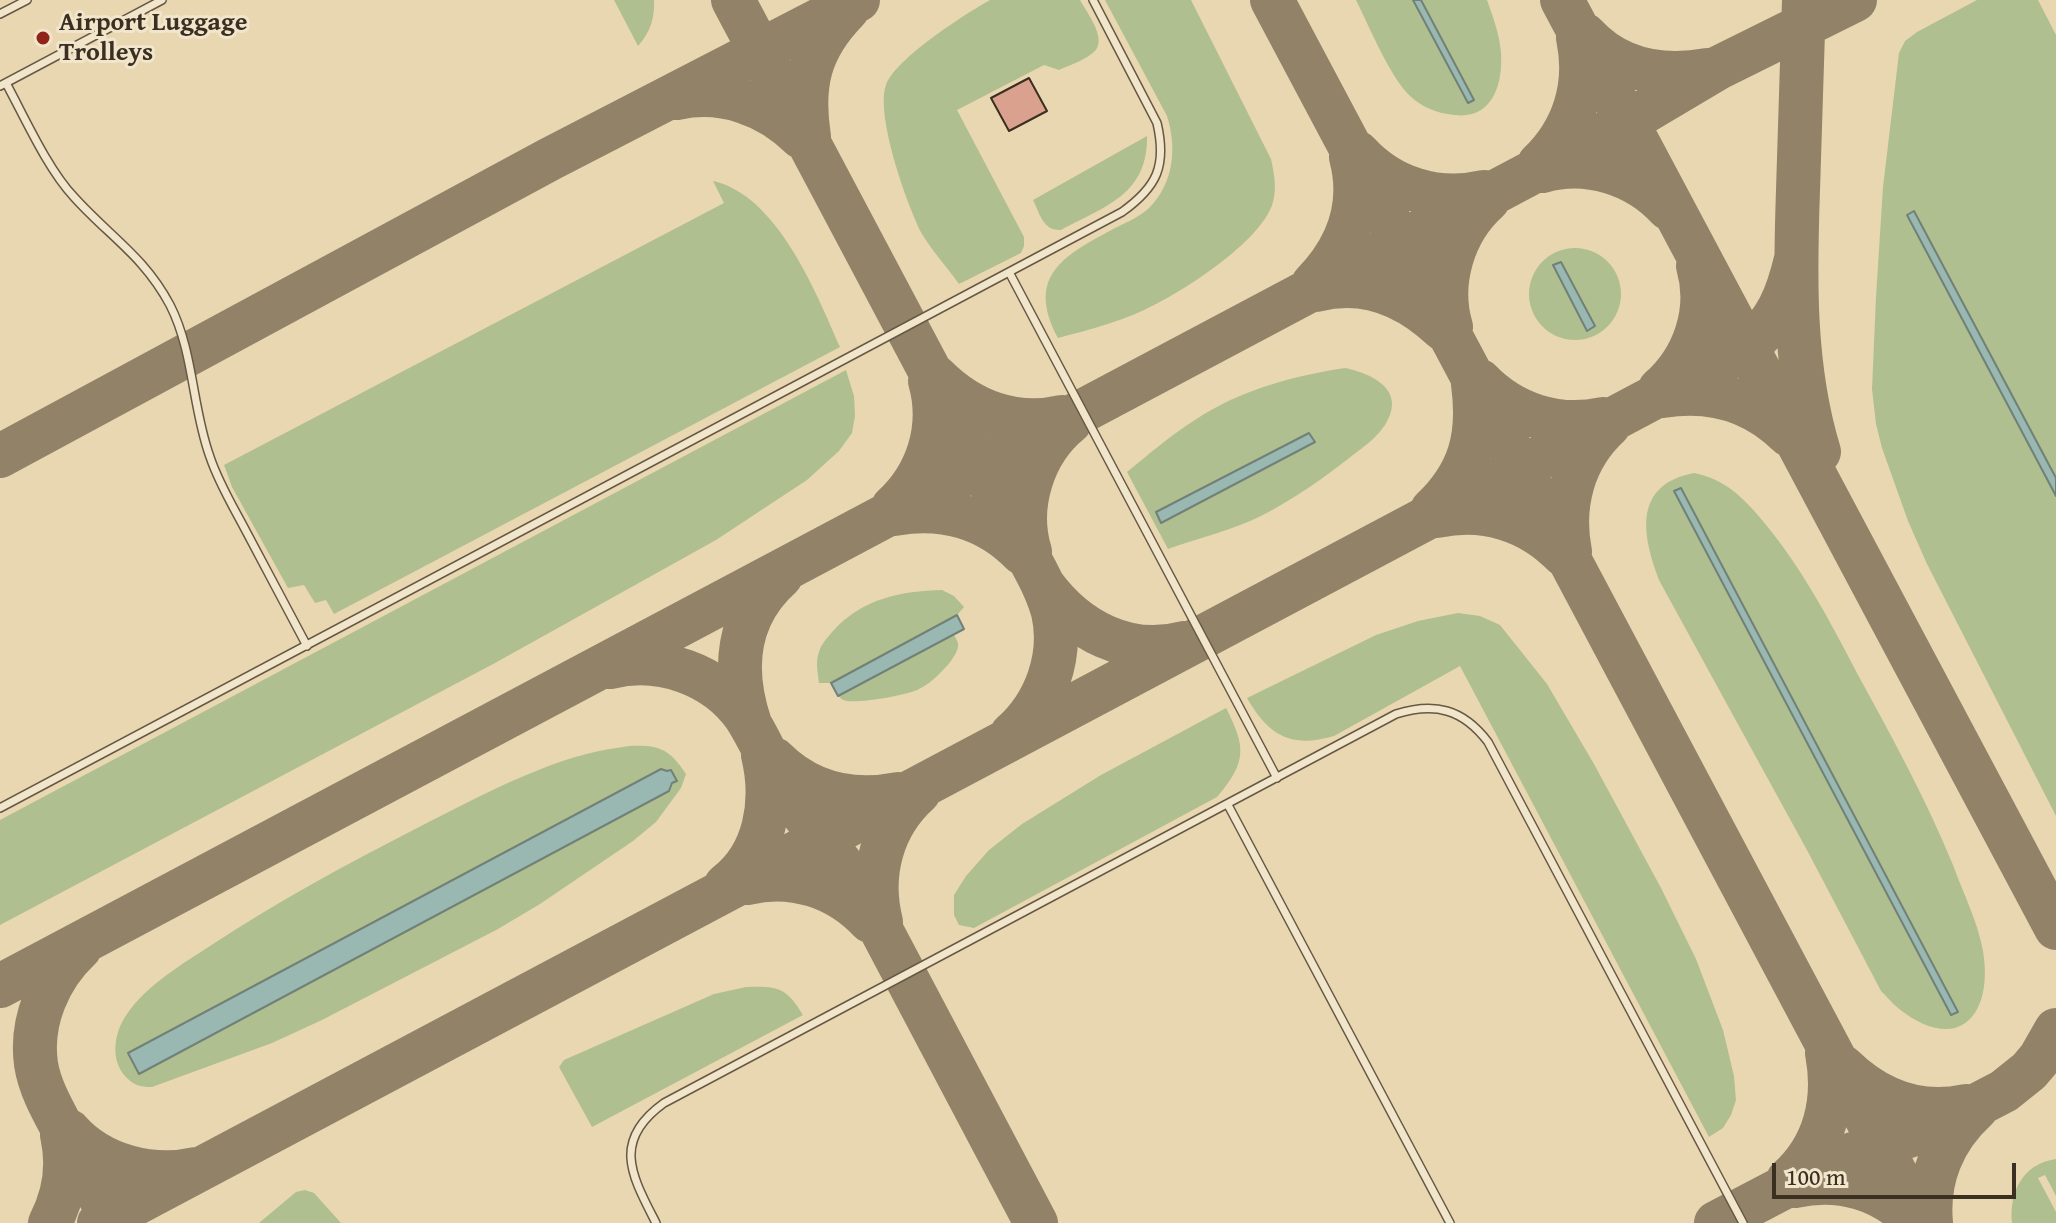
<!DOCTYPE html>
<html>
<head>
<meta charset="utf-8">
<style>
	body { margin:0 }
	#map { position:relative; width:2056px; height:1223px; overflow:hidden; background:#e9d7b1; font-family:"Gentium Book Plus",serif }
	canvas { display:block }
	.scale { position:absolute; left:1772px; top:1163px; width:244px; height:36px; box-sizing:border-box; border:4px solid #3a2f20; border-top:0; padding-left:10px; font-size:24px; line-height:28px; white-space:nowrap; color:#3a2f20; -webkit-text-stroke:6px #f1e5cc; paint-order:stroke }
</style>
</head>
<body>
<div id="map">
<canvas width="2056" height="1223"></canvas>
<div class="scale">100 m</div>
</div>
<script>
const ctx = document.querySelector('canvas').getContext('2d');
ctx.lineJoin = 'round';
function paint(path, color) {
  ctx.fillStyle = color;
  ctx.fill(path, 'evenodd');
}
function trace(path, color, width, dash) {
  ctx.strokeStyle = color;
  ctx.lineWidth = width;
  ctx.lineCap = dash ? 'butt' : 'round';
  ctx.setLineDash(dash || []);
  ctx.stroke(path);
}
function drawText(font, color, halo, rows, align = 'center') {
  ctx.font = font + ' "Gentium Book Plus",serif';
  ctx.lineWidth = 6;
  ctx.setLineDash([]);
  ctx.textBaseline = 'middle';
  ctx.strokeStyle = halo;
  ctx.fillStyle = color;
  for (const [text, x, y, turn = 0] of rows) {
    ctx.save();
    ctx.translate(x, y);
    ctx.rotate((+turn || 0) * Math.PI / 180);
    ctx.textAlign = isNaN(turn) ? turn : align;
    if (halo) ctx.strokeText(text, 0, 0);
    ctx.fillText(text, 0, 0);
    ctx.restore();
  }
}
const green = new Path2D(`
	M614 0H654C655 18 650 33 638 46Z
	M990 0H1080C1087 13 1108 39 1094 52 1085 60 1070 65 1059 70L1044 65 957 110 1024 237V246L1021 253 959 284C947 267 932 251 922 234 907 205 875 115 886 85 895 59 965 14 990 0Z
	M1105 0H1191L1271 159C1274 173 1277 188 1273 202 1263 239 1191 286 1158 303 1127 320 1092 329 1058 338 1024 274 1067 254 1117 227 1128 222 1140 216 1149 208 1174 183 1177 148 1167 116Z
	M1356 0H1413L1468 103 1474 100 1421 0H1487C1493 17 1500 36 1501 53 1503 85 1492 120 1454 115 1437 113 1423 108 1410 96 1390 77 1369 26 1356 0Z
	M1977 0H2038L2056 35V478L1914 211 1907 215 2056 496V816L1927 564 1908 521 1882 448 1876 424 1872 389 1876 297 1883 187 1899 53 1905 41 1917 32Z
	M1147 136C1148 195 1105 206 1061 230 1043 231 1040 214 1033 200Z
	M713 181C777 195 816 292 840 347L334 614 326 600 315 603 304 585 288 588 232 487 224 465 724 203Z
	M1529 294a46 46 0 1 1 92 0a46 46 0 1 1-92 0Z
	M1345 368C1374 374 1407 391 1385 425 1377 437 1365 446 1353 455 1324 478 1294 499 1261 516 1233 530 1198 538 1168 549L1127 472C1149 454 1171 435 1195 420 1240 390 1293 376 1345 368ZM1309 433 1161 523 1160 522 1156 512Z
	M846 370 854 396 855 416 852 433 839 451 807 480 716 540 495 663 0 925V820Z
	M1694 473C1724 479 1742 496 1762 520 1801 566 1830 621 1858 675 1892 737 1926 799 1953 865 1963 893 1978 922 1983 951 1994 1018 1956 1055 1898 1008 1892 1003 1886 996 1881 991L1808 852 1660 582C1642 536 1632 485 1694 473Z
	M942 590 954 596 964 607 957 615 831 683H819C818 673 815 662 819 652 821 644 828 637 833 631 862 599 900 591 942 590Z
	M1458 613 1480 616 1500 625 1547 684 1594 764 1661 888 1696 959 1723 1030 1734 1076 1736 1100 1731 1115 1723 1128 1709 1137 1460 666 1334 736C1291 749 1268 735 1247 698L1376 635 1418 621Z
	M954 635C956 639 959 642 958 647 956 660 931 684 919 689 909 695 853 705 843 700 841 699 840 697 838 696Z
	M1226 708C1246 747 1247 762 1217 797L974 928 959 925 954 915V895L966 876 989 850 1022 824 1101 775Z
	M629 746C658 745 669 748 686 774L681 788 656 822 633 841 540 904 498 929 322 1020 272 1043 152 1087C140 1087 133 1085 125 1076 110 1059 114 1032 127 1014 147 985 181 965 210 946 278 901 349 863 421 826 460 806 500 785 541 769 570 757 599 750 629 746Z
	M746 987C778 986 786 987 803 1015L592 1127 559 1067 564 1060 714 994Z
	M2056 1159V1196L2045 1175 2038 1178 2056 1212V1223H2012C2009 1191 2023 1164 2056 1159Z
	M305 1190 314 1193 341 1223H259L296 1192Z`);
const water = new Path2D(`
	M1413 0H1421L1474 100 1468 103Z
	M1914 211 2056 478V496L1907 215Z
	M1561 262 1595 326 1587 331 1553 265Z
	M1309 433 1315 442 1161 523 1156 512Z
	M1681 488 1958 1012 1951 1015 1674 491Z
	M957 615 964 629 838 696 831 683Z
	M661 769 667 771 671 770 677 781 672 783 669 791 139 1074 128 1053Z`);
const taxiway = new Path2D(`
	M733 0 1036 571C1043 584 1049 598 1053 612 1063 656 1046 704 1012 734
	M1272 0 1922 1223
	M1562 0 2056 928
	M1804 0C1802 63 1800 127 1798 190 1795 277 1793 367 1819 452
	M1585 35C1617 70 1662 78 1708 70
	M677 98C723 88 769 105 801 137
	M809 137C801 85 809 49 847 10
	M1358 153C1390 188 1437 203 1484 192
	M1539 164C1574 131 1588 85 1578 38
	M1542 171C1587 158 1637 174 1668 208
	M1313 284C1347 249 1364 206 1351 157
	M1316 290C1365 277 1408 296 1443 329
	M1451 327C1438 283 1453 231 1488 200
	M936 377C970 411 1015 428 1062 417
	M1480 381C1512 414 1557 429 1603 419
	M1660 389C1694 359 1711 311 1698 266
	M1662 396C1711 388 1754 400 1789 435
	M0 456 550 159 858 0
	M893 507C928 475 943 427 930 381
	M1432 510C1470 474 1480 436 1473 384
	M895 514C943 505 988 518 1022 553
	M1437 516C1485 506 1530 520 1564 555
	M1030 552C1016 506 1033 452 1070 422
	M1570 552C1561 505 1573 458 1609 425
	M1043 585C1076 630 1128 658 1184 643
	M610 667C660 655 715 674 745 716 762 742 772 771 790 796 816 833 846 866 868 905L1036 1223
	M750 724C732 670 736 616 781 576
	M774 759C808 793 852 803 898 794
	M747 883C793 872 838 887 870 921
	M726 885C766 855 774 801 763 755
	M881 922C869 874 882 825 919 792
	M80 948C49 977 30 1021 36 1064 40 1090 55 1114 67 1137 83 1165 98 1194 114 1223
	M0 986 1627 122 1718 68 1855 0
	M1843 1067C1877 1100 1919 1116 1966 1106
	M69 1131C100 1166 152 1179 196 1169
	M1788 1180C1825 1147 1836 1101 1827 1053
	M1795 1186C1840 1176 1884 1189 1916 1223
	M50 1223C65 1194 69 1166 62 1135
	M99 1223 1747 348C1777 321 1787 297 1796 259
	M1716 1223 1838 1159 1933 1128 2004 1091 2029 1071 2040 1058 2056 1030
	M1931 1223C1927 1179 1943 1139 1976 1109`);
const building = new Path2D(`
	M1029 78 1047 111 1009 131 991 98Z`);
const service = new Path2D(`
	M0 14 27 0
	M6 83C25 118 47 168 74 197 109 236 144 256 170 305 194 352 192 408 210 457 219 484 234 508 247 533 267 571 287 608 307 646
	M0 86 162 0
	M1009 272 1277 778
	M1228 805 1450 1223
	M0 808 1009 272 1122 212C1157 187 1167 166 1157 123L1093 0
	M656 1223C632 1176 611 1141 664 1103L1396 714C1435 702 1463 709 1488 742L1743 1223`);
const markers = [
	[43,38,8,"#8f2418"]
];
const poiNames = [
	["Airport Luggage",59,23],
	["Trolleys",59,53]
];
paint(green, '#b0bf90');
paint(water, '#98b8b1');
trace(water, '#728177', 2);
trace(taxiway, '#928368', 44);
paint(building, '#daa18e');
trace(building, '#3a2f20', 2);
trace(service, '#665944', 10);
trace(service, '#f1e5cc', 7);
for (const [x, y, r, color] of markers) {
  const dot = new Path2D();
  dot.arc(x, y, r, 0, 2 * Math.PI);
  ctx.fillStyle = color;
  ctx.fill(dot);
  trace(dot, '#f1e5cc', 3);
}
drawText('bold 26px', '#3a2f20', '#f1e5cc', poiNames, 'left');
</script>
</body>
</html>
